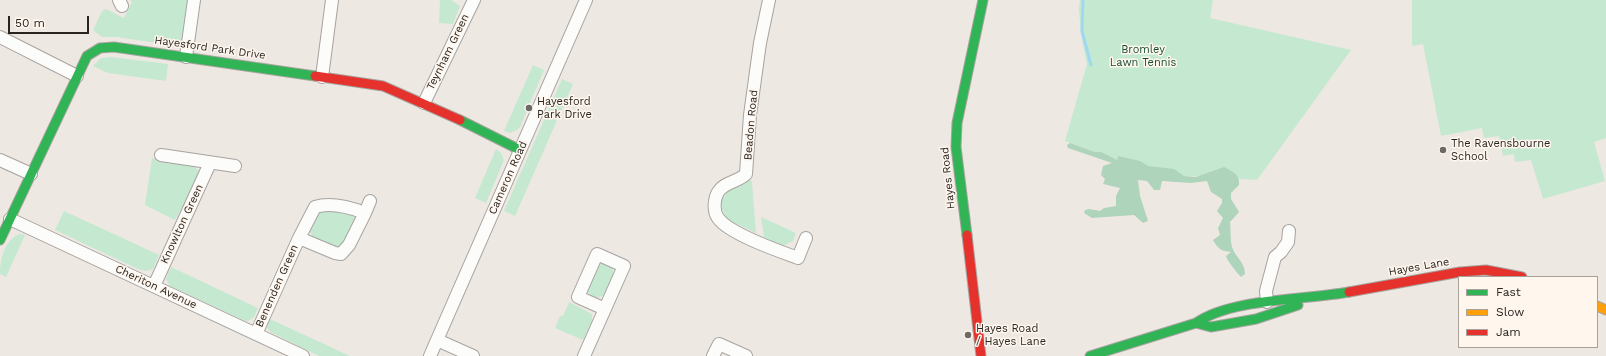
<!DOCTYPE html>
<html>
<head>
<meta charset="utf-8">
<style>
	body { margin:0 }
	#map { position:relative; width:1606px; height:356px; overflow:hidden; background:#eee8e3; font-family:"Work Sans",sans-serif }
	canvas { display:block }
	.legend { position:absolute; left:1458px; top:276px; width:140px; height:72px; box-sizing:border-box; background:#fff6ee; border:1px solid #a9a29c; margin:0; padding:5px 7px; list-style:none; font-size:12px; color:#282521 }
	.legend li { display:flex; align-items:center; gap:8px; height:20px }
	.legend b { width:20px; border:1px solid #a9a29c }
	.scale { position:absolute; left:8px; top:16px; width:81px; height:18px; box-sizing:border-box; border:2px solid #282521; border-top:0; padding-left:5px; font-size:12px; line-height:14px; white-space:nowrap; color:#282521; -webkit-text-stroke:3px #fff6ee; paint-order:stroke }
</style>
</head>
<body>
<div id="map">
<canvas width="1606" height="356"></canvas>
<ul class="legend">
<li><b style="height:5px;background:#30b455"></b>Fast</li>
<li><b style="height:5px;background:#ff9f0a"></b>Slow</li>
<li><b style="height:5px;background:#e5322d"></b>Jam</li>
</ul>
<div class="scale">50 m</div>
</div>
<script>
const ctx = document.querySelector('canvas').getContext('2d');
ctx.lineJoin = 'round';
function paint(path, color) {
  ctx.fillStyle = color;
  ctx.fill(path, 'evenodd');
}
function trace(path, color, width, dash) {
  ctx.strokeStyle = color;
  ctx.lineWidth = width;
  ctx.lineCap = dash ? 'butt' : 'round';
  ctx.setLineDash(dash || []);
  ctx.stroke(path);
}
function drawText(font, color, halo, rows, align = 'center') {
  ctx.font = font + ' "Work Sans",sans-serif';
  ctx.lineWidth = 3;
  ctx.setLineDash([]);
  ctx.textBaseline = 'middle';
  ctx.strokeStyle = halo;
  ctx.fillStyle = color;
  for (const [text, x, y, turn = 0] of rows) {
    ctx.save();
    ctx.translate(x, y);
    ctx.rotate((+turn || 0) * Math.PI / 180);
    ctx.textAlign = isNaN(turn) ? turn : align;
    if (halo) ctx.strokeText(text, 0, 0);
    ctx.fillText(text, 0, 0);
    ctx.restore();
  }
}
const green = new Path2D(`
	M130 0H190L183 42 177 46 116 37H102L93 30 102 11 106 9 124 18 132 2Z
	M440 0H451L460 6 453 24 439 23Z
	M1080 0H1213L1210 18 1351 50 1257 180 1172 175 1118 157 1117 160 1065 141 1087 64 1081 35 1079 9Z
	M1412 0H1606V138L1594 142 1605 181 1543 199 1531 160 1515 162 1514 154 1503 156 1499 136 1484 138 1482 128 1441 136 1423 44 1412 46Z
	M111 57 168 64 166 81 108 73 93 66 101 58Z
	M533 65 544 70 520 127 517 130 510 133 504 131Z
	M562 79 573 84 515 216 504 211Z
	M496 149 501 153 504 160 486 203 475 198Z
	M152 158 192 164 199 171V177L175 220 145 205Z
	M748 178 752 182 756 233 728 220 722 210 721 200 727 191 739 187Z
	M323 209 347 212 355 218 354 225 341 247 335 248 314 238 311 234 309 229 315 215Z
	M64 211 159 255 153 269 146 271 140 270 55 230Z
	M761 217 796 233 793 241 783 246 764 237Z
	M20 234 25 235 6 277 0 274C0 259 5 239 20 234Z
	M602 263 612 266 614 275 603 296 594 298 587 291 596 267Z
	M171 267 258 308 254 317 248 321H245L170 286 166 279Z
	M569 302 592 314V321L583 340 555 328 560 316H563Z
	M270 319 350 356H319L272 333 267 328Z`);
const forest = new Path2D(`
	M1070 143 1095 152H1101L1117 160 1118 156 1140 161 1148 166 1174 169 1184 176 1196 177 1224 167C1233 172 1240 174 1239 185L1231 193V199L1239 212 1230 222C1231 229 1230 240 1232 247 1235 257 1245 262 1245 274L1241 277C1238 274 1226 259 1226 256L1231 252C1221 251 1218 249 1213 240L1220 235 1218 228 1223 218 1217 211 1222 203V199L1211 192 1207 181 1191 183 1162 181 1160 190H1154L1147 181 1138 180 1140 196 1148 221 1143 223 1134 215 1092 218 1084 213 1085 210 1089 209 1100 211 1104 208 1116 206V196L1120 188 1103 184 1105 179 1101 175 1103 166 1112 163 1068 148 1067 145Z`);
const stream = new Path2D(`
	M1083 0 1082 31 1091 65`);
const street = new Path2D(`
	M119 0 122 6
	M769 0 760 43 750 115 746 174C738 182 724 182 718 192 714 199 713 211 718 218 729 234 779 251 798 258L806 238
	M0 37 77 76
	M186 57 194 0
	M322 77 332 0
	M424 103 474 0
	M161 155 235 166
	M0 160 31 174
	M365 213 370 201
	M10 219 303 356
	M154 286 210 163
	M1267 302 1266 291 1275 257 1281 252 1288 242 1289 231
	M256 334 299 238 335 253 341 254 349 245 365 213C349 207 331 202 315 207L299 238
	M437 340 473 356
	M430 356 586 0
	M584 356 624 266 597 254 578 297 605 309
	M713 356 719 344 746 356`);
const fast = new Path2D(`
	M460 120 520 150
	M967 235 956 147 957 123 983 0
	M0 240 87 56 100 48 114 47 315 76
	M1196 323 1211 327 1256 319 1298 305
	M1090 356 1196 323C1231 298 1306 300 1349 292`);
const slow = new Path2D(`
	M1597 306 1606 310`);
const jam = new Path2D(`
	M315 76 383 86 460 120
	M967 235 981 356
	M1349 292 1460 272 1486 270 1522 277`);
const markers = [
	[529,108,4,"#6d6965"],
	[1443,150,4,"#6d6965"],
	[968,335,4,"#6d6965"]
];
const streetNames = [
	["Hayesford Park Drive",210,48,8],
	["Teynham Green",448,52,-64],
	["Beadon Road",751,125,-85],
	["Cameron Road",508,178,-66],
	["Hayes Road",948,178,-96],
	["Knowlton Green",182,224,-65],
	["Hayes Lane",1419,267,-10],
	["Benenden Green",277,286,-66],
	["Cheriton Avenue",156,287,25]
];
const parkNames = [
	["Bromley",1143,50],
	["Lawn Tennis",1143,63]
];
const poiNames = [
	["Hayesford",537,102],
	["Park Drive",537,115],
	["The Ravensbourne",1451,144],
	["School",1451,157],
	["Hayes Road",976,329],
	["/ Hayes Lane",976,342]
];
paint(green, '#c5e8d0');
paint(forest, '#aed4bb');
trace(stream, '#9fd9f0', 3);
trace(street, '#a7a39f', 14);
trace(fast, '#a7a39f', 11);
trace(slow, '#a7a39f', 11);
trace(jam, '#a7a39f', 11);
trace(street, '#fcfcfb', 12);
trace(fast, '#30b455', 9);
trace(slow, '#ff9f0a', 9);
trace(jam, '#e5322d', 9);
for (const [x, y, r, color] of markers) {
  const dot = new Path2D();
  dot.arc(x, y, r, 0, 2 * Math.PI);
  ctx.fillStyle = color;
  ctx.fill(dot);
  trace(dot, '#fff6ee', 1.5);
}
drawText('11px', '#282521', '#fff6ee', streetNames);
drawText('11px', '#144e33', '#fff6ee', parkNames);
drawText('11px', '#282521', '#fff6ee', poiNames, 'left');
</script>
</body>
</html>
